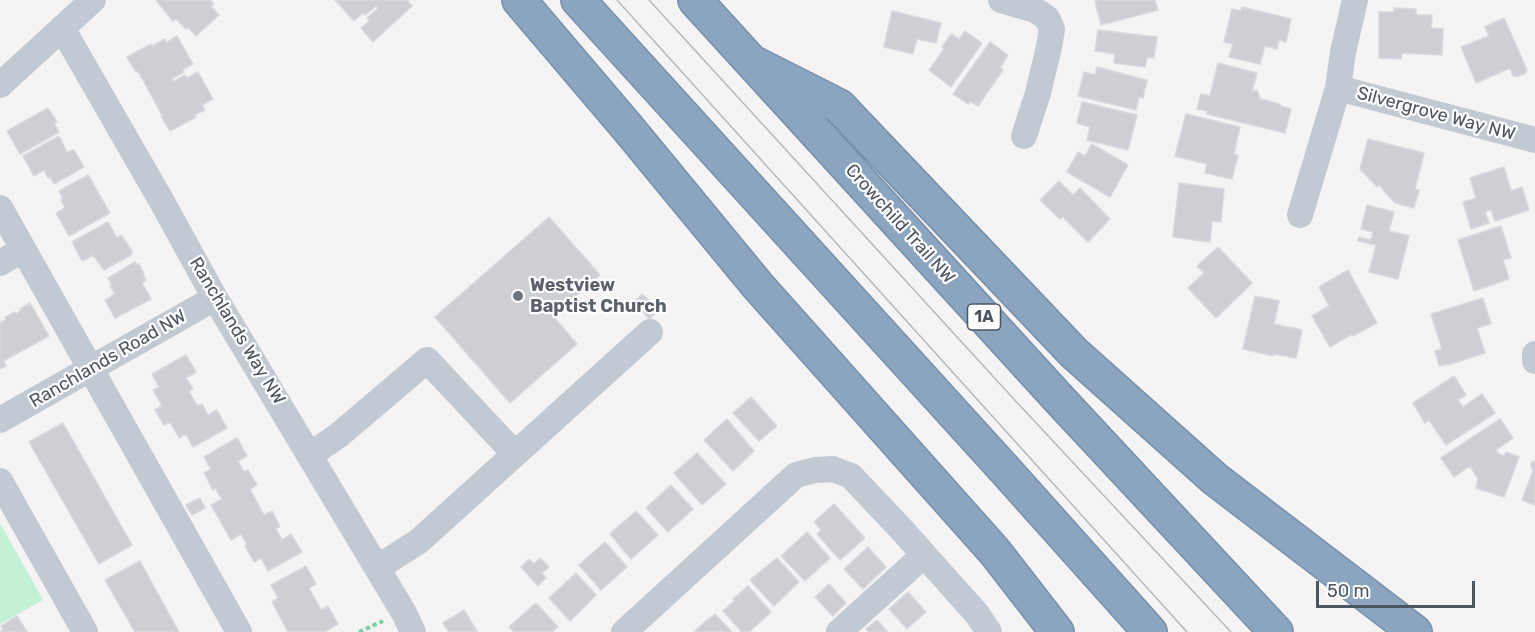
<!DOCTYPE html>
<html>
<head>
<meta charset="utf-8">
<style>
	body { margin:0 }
	#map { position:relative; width:1535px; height:632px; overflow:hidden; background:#f5f3f3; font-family:Rubik,sans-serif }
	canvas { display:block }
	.scale { position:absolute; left:1316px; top:581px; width:159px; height:27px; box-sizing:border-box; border:3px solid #4a5661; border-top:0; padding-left:8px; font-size:18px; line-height:21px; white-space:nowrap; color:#4a5661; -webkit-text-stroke:4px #fff; paint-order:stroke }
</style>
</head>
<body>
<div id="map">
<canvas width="1535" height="632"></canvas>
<div class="scale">50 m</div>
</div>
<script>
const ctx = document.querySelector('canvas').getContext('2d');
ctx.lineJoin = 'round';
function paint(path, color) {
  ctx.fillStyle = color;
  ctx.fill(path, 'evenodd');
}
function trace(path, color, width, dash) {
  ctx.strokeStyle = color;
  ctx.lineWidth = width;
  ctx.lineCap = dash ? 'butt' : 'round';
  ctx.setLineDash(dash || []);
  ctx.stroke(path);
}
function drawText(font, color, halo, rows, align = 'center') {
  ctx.font = font + ' Rubik,sans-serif';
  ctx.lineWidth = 4.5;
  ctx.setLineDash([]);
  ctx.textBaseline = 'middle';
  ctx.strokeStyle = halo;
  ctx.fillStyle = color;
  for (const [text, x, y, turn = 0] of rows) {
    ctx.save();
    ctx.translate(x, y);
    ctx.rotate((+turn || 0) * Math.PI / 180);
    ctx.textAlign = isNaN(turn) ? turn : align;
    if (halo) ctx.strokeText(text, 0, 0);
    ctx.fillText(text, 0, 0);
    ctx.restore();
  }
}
const green = new Path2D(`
	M0 523 43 600 0 624Z`);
const building = new Path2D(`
	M156 0H210L214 4 211 6 219 15 196 36 188 27 186 29 176 19 173 21Z
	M335 0H407L412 6 373 42 361 28 370 20 367 18 378 8 376 6 365 15 363 13 354 21Z
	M1097 0H1155L1158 10 1101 25 1095 1Z
	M1242 7 1291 19 1286 42 1279 40 1277 49 1265 46 1260 64 1229 57 1233 44 1224 42 1232 9 1241 11Z
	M1394 8 1416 9V15H1432L1431 28 1443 29 1442 55 1402 53 1401 59 1379 58V12H1394Z
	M892 11 941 23 936 43 917 39 913 54 884 47Z
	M1504 18 1527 70 1526 71V73L1516 77 1515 75 1513 76 1510 68 1476 83 1461 47 1489 36 1485 27Z
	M1098 30 1157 37 1154 58 1147 57 1145 67 1114 63 1115 54 1095 51Z
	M965 31 982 43 951 87 929 70 944 49 942 47 951 34 959 39Z
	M177 36 193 64 182 70 184 72 172 79 173 82 185 75 187 78 198 72 213 99 202 105 205 110 194 115 196 117 170 131 161 116 162 115 138 71 136 72 127 57 151 44 153 46 165 39 166 43Z
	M990 42 1008 55 1000 68 1003 70 978 106 970 101 968 104 953 94Z
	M1218 63 1257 73 1252 92 1257 90 1260 99 1280 104V106L1291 109 1285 133 1207 114V111L1197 109 1201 94 1210 96Z
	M1097 67 1147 80 1143 98 1139 97 1136 110 1078 96 1084 72 1095 75Z
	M1082 102 1137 115 1128 150 1087 140 1090 127 1077 123Z
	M48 108 57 122 54 123 59 132 20 154 7 131Z
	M1186 114 1240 127 1234 154 1238 155 1232 179 1205 173 1207 164 1175 156Z
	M59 136 67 152 74 150 84 167 54 184 50 177 48 178 44 170 34 176 23 156Z
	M1368 139 1424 153 1415 189 1419 190 1414 208 1395 203 1379 185 1377 187 1360 169Z
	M1092 144 1128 165 1110 197 1067 172 1078 152 1085 156Z
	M1504 167 1511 191 1522 187 1529 210 1495 221 1491 210 1485 212 1489 223 1471 229 1463 202 1476 198 1470 178Z
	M88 175 110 213 69 236 56 213 65 208 61 200 63 199 59 191Z
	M1059 181 1073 195 1080 188 1110 219 1088 242 1063 217 1060 219 1040 200Z
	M1179 183 1224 189 1221 222 1212 221 1210 242 1173 237Z
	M1367 205 1394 212 1389 231 1409 236 1398 279 1369 272 1376 245 1358 241 1359 237 1371 240 1373 232 1361 229Z
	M549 217 600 275 553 316 577 344 510 403 435 317Z
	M108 222 117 238 121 235 132 251 131 255 104 270 93 255 82 261 72 242Z
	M1501 226 1511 258 1503 260 1509 279 1474 291 1458 240Z
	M1218 247 1252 283 1216 318 1188 288 1204 273 1197 266Z
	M135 262 137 265 139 264 144 274H143L146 280 142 283 151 299 115 318 105 300 115 294 110 286 112 285 108 278Z
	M1348 270 1377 323 1353 336 1352 334 1330 347 1312 316 1329 306 1319 287Z
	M642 294 650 301 641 310 634 302Z
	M1255 296 1279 301 1274 324 1302 330 1296 358 1274 354 1273 356 1243 349Z
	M1483 298 1491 324 1477 328 1485 353 1448 365 1447 364 1439 366 1435 351 1442 349 1431 314Z
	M30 303 49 336 3 361 6 366 0 369V321L1 323 6 319 5 317 15 312 16 314 22 310 20 309Z
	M651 303 659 311 649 319 642 311Z
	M186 355 196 372 186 378 193 389 189 391 197 406 202 404 208 415 217 410 227 428 193 447 186 434 179 438 170 422 164 425 155 410 162 406 153 390 159 387 152 374Z
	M1454 376 1466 395 1458 400 1463 407 1482 394 1495 413 1446 445 1429 420 1425 423 1413 403Z
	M751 397 777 426 759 441 733 413Z
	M727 419 754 451 733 471 704 440Z
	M1500 419 1513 438 1496 450 1499 454 1504 456 1506 452 1519 457 1504 497 1476 488 1478 479 1470 466 1454 477 1441 458Z
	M63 423 132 545 99 564 29 442Z
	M237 438 247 456 238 461 244 472 248 470 257 485 250 489 264 515 272 511 280 526 276 529 282 540 291 534 302 552 268 571 261 558 254 562 245 546 247 545 241 534 231 540 211 505 222 499 215 488 213 490 204 473 211 469 204 457Z
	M697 453 726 484 702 505 674 473Z
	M1535 461V505L1522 500 1533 471 1531 466 1532 462Z
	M671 485 693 509 668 532 646 508Z
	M200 498 205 508 192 515 186 505Z
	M834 504 865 538 840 560 817 534 821 530 814 522Z
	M636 511 658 535 631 559 610 534Z
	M807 532 830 558 805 581 781 556Z
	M605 542 627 567 601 590 579 565Z
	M868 547 886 567 863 589 844 569Z
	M540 558 549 567 542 573 546 578 538 586 521 567 529 559 534 564Z
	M777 558 799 582 774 606 750 580Z
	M140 561 147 574 179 632H135L105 580Z
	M306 566 316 584 309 588 321 610 328 606 338 624 324 632H298V631L288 632 272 602 278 598 271 585Z
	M576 573 596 595 570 621 549 598Z
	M829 584 846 603 833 616 815 597Z
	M748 586 771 612 749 632H742L723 611 735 600 733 599Z
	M908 592 926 612 907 629 889 609Z
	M536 603 558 627 552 632H514L509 627Z
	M464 610 477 631 449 632 443 623Z
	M715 614 732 632H694L707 620V621Z
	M17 616 27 632H0L3 629 1 626Z
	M877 620 888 632H869L866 629Z`);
const path = new Path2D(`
	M359 632 383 621`);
const minor = new Path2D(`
	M1001 0 1035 10 1047 18 1052 29 1049 47 1038 93 1024 136
	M62 28 161 200 215 298 404 613 413 632
	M0 85 93 0
	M1338 88 1535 140
	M0 208 239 632
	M1300 215 1338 88 1343 52 1355 0
	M0 263 23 250
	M1535 354V361
	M0 420 215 298
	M310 455 339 435 427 360 515 454
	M0 481 85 632
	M377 568 419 541 650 332
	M624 632 796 475 815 470 833 469 851 476 902 530 977 614 989 632
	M839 632 924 555`);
const highway = new Path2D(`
	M519 0 627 127 758 286 995 552 1057 632
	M578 0 1006 471 1150 632
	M695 0 1059 399 1276 632
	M752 62 839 106 1074 353 1215 479 1415 632`);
const tram = new Path2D(`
	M617 0 1187 632
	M649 0 1011 396 1231 632`);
const markers = [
	[518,296,6,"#6b7280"]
];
const shields = [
	[984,317,33]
];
const shieldNames = [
	["1A",984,317]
];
const streetNames = [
	["Silvergrove Way NW",1436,114,15],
	["Crowchild Trail NW",900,224,48],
	["Ranchlands Way NW",237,331,59],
	["Ranchlands Road NW",108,359,-30]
];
const worshipNames = [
	["Westview",530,286],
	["Baptist Church",530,307]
];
paint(green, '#c3f1d5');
paint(building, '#cdcfd5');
trace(building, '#d7d9de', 1.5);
trace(highway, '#7690ad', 36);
trace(path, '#7ad0a6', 4, [4.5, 3]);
trace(minor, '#c1cad2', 26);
trace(highway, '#8ba5c1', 33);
trace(tram, '#b5b8bd', 1.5);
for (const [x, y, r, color] of markers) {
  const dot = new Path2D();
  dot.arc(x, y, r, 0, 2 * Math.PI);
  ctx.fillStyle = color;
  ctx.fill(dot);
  trace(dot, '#fff', 2);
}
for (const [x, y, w] of shields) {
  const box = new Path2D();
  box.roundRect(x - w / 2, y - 13, w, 26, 4.5);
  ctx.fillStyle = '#fff';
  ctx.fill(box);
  trace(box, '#4a5661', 1.5);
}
drawText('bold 16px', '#4a5661', null, shieldNames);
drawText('18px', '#4a5661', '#fff', streetNames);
drawText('bold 18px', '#5b616d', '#fff', worshipNames, 'left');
</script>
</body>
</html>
